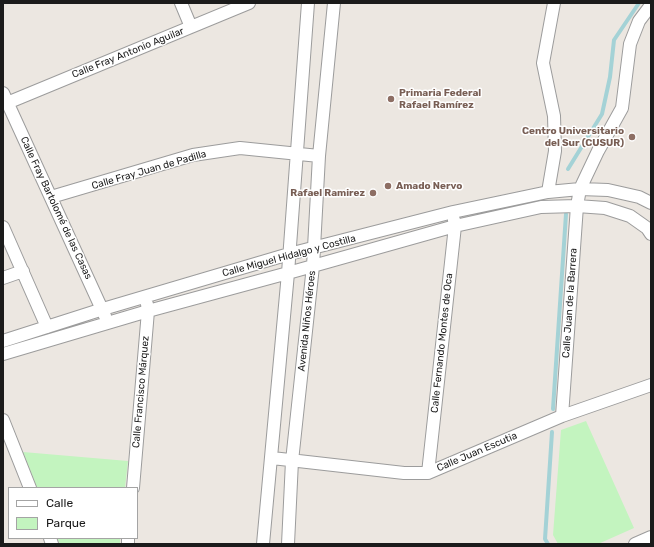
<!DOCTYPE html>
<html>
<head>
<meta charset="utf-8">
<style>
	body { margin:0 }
	#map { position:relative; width:654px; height:547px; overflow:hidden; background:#ece7e1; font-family:Rubik,sans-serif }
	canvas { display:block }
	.frame { position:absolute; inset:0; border:4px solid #1b1b1b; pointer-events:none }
	.legend { position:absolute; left:8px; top:487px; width:130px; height:52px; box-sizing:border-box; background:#fff; border:1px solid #a4a4a4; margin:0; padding:5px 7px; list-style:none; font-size:12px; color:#1b1b1b }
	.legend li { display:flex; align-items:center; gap:8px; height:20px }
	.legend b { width:20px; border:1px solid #a4a4a4 }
</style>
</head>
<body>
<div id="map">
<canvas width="654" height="547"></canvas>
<div class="frame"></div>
<ul class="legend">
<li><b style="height:5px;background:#fff"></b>Calle</li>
<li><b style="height:11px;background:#c3f4bf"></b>Parque</li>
</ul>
</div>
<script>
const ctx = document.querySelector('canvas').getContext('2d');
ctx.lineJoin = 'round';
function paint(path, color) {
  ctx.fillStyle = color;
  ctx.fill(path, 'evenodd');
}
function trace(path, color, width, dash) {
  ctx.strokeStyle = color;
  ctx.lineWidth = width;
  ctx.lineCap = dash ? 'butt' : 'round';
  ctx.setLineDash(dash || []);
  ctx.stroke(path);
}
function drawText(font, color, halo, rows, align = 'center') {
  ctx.font = font + ' Rubik,sans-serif';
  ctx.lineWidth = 3;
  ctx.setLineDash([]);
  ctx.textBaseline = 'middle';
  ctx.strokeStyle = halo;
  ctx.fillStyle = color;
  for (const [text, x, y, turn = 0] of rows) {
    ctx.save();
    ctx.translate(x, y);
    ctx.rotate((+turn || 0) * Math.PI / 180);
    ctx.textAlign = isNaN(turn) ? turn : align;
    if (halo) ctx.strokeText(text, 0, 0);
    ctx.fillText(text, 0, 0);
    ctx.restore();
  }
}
const park = new Path2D(`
	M586 421 634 528 598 544H558L553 535 561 430Z
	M23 452 128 461 125 488H37Z
	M57 538H120V544H60Z`);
const stream = new Path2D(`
	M568 169 602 114 610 77 614 40 639 3
	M553 409 566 214
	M548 544 545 539 552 432`);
const minor = new Path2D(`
	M181 3 191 27
	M3 93 105 316
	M7 103 249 3
	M548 192 555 151 554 116 543 63 554 3
	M51 197 193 155 240 148 319 156
	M3 227 47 327
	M3 278 23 271
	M3 341 103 309 289 254 453 212 548 192 580 189 608 190 639 197 651 203
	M3 354 148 311 288 273 455 226 541 207 577 206 605 208 630 216 647 228 651 234
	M562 416 577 206 580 189 598 151 622 108 630 44 639 21 651 5
	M3 420 30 488
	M272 458 404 473H428L562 416 651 385
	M428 473 455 226 454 220
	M133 488 148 311 147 304
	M50 538 52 544
	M128 544V538
	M263 544 288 273 308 3
	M288 544 292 461 313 266 319 156 334 3
	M635 544 651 537`);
const markers = [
	[391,99,4,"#8d6e63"],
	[632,137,4,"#8d6e63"],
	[388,186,4,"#8d6e63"],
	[373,193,4,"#8d6e63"]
];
const streetNames = [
	["Calle Fray Antonio Aguilar",128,53,-22],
	["Calle Fray Juan de Padilla",149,170,-16],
	["Calle Fray Bartolomé de las Casas",56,208,65],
	["Calle Miguel Hidalgo y Costilla",289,256,-15],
	["Calle Juan de la Barrera",570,303,-86],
	["Avenida Niños Héroes",307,321,-84],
	["Calle Fernando Montes de Oca",442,343,-84],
	["Calle Francisco Márquez",141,392,-85],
	["Calle Juan Escutia",477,452,-23]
];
const educationNames = [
	["Primaria Federal",399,93],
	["Rafael Ramírez",399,105],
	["Centro Universitario",624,131,"right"],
	["del Sur (CUSUR)",624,143,"right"],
	["Amado Nervo",396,186],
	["Rafael Ramirez",365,193,"right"]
];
paint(park, '#c3f4bf');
trace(stream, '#a4d2d6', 4);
trace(minor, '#9c9c9c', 14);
trace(minor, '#fff', 12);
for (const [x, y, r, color] of markers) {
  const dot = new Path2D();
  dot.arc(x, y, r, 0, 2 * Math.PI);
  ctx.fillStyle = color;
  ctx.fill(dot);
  trace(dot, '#fff', 1.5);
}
drawText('10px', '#1b1b1b', '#fff', streetNames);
drawText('bold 10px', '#785e54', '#fff', educationNames, 'left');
</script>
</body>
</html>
